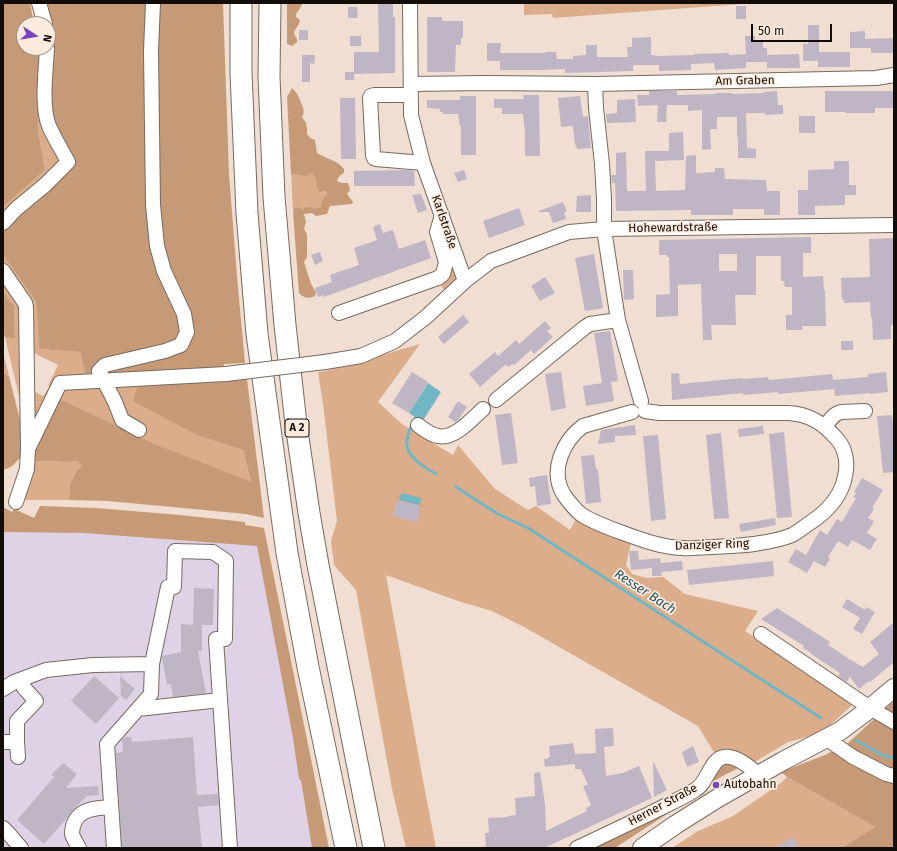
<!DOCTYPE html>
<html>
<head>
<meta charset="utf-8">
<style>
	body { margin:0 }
	#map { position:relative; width:897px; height:851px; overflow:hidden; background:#efded1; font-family:"Fira Sans",sans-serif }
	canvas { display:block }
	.frame { position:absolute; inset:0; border:4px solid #120d09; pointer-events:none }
	.north { position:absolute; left:16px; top:16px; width:40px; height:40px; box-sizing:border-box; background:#fdebde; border:1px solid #9f9289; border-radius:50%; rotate:102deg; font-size:11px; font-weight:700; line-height:16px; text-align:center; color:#120d09 }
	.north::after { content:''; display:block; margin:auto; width:14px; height:18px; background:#7645bc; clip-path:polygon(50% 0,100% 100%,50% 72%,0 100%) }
	.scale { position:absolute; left:751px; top:24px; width:81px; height:18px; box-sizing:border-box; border:2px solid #120d09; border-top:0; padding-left:5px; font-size:12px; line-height:14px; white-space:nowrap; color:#120d09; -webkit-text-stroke:3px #fdebde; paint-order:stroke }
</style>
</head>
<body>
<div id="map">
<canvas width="897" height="851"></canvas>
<div class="frame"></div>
<div class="north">N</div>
<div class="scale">50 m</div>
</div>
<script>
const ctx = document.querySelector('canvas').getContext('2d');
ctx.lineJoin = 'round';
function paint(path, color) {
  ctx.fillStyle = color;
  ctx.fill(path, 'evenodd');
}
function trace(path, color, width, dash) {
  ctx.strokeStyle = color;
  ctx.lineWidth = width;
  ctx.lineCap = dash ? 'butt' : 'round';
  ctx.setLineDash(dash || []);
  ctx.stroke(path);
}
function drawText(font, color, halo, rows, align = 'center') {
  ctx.font = font + ' "Fira Sans",sans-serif';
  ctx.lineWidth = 3.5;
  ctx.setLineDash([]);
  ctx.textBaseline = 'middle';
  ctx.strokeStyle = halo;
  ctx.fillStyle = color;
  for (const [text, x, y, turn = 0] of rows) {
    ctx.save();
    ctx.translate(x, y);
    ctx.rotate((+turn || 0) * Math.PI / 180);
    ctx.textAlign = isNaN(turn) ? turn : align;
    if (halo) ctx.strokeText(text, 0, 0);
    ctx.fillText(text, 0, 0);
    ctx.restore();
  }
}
const industrial = new Path2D(`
	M3 522 259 542 317 848H3Z`);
const green = new Path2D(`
	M524 3H756L553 18 552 14 524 15Z
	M38 48H44L60 153V163L3 218V207L45 170 38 131Z
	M291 173C300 176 303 176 312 173L316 177 317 181 327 195 320 208 310 207 305 210 294 209 293 212Z
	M446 252 459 279 445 292 439 281Z
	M3 255 36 302 39 349 80 352 86 377 53 388 48 386 58 365 30 351 29 304 3 264Z
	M3 276 21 304 23 413 5 337 15 339 14 306 3 292Z
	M420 344 378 402 402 424 453 455 458 445 495 489 528 510 536 506 570 530 576 518C594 529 609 538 631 542L626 565 632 574 647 578 663 577 685 594 758 611 745 631 800 666 853 704 822 733 788 742 753 763 715 754 698 726 524 627 492 611 458 601 386 575 422 775 436 848H406L392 789 356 590 334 565 331 541 337 521 323 404 318 372 326 371Z
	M3 352 9 376 3 373Z
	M147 382 199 436 243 450 251 483 155 444 56 397 61 387Z
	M30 389 43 396 48 389 52 391 31 437Z
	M30 454 37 461 68 462 77 461 84 466 77 470 70 484 69 500H24L25 481Z
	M787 777 875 827 841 848H672L698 831 733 816 781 783Z`);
const forest = new Path2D(`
	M3 3H30L34 24H24V48H38V131L45 170 3 207Z
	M43 3H223L229 174 238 288 245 363 224 364 223 369 86 377 80 352 39 349 36 302 3 255V226L64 171 49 120 51 43 47 19Z
	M287 3H301L302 5 296 14V17L300 20C299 26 295 29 294 32 294 37 298 37 297 42L292 46 287 44Z
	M292 88C298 94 297 94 300 100 302 107 306 110 302 117L306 123 307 128V134L310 138 315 140 317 153C328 160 336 159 344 169V173C340 175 338 177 337 181L342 183H348L350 190 347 194 353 202 352 204 330 206 327 214 316 216 312 213 304 214 306 222 304 229 307 234V257L304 262 311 284 316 292 315 296C309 299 303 298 299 293L293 212 294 209 298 207 304 210V208L310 207 320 208 324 197 327 194 325 191 319 192 316 184C318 179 315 177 312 173L306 176 292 174 291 173 287 97Z
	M3 292 14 306 15 339 5 337 3 331Z
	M3 373 9 376 23 432 22 456 11 467 3 470Z
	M247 379 264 518 246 514 162 506 107 501 69 500 70 484 77 470 83 466 77 461 68 462 36 461 30 454 56 397 155 444 251 482 243 450 199 436 133 401 137 388 147 382 227 381Z
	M40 506 96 508 180 515 245 522V525L264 528 329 848H312L301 780 299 779 293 738 257 546 84 533 3 532V507L12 512 14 509 34 518Z
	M894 701V848H841L875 827 787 777 781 772 825 755 848 743Z
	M726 762 734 765 737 769C724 775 712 781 702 791L615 848H586L714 772Z`);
const water = new Path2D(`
	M428 383 441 392 422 422 409 413Z
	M401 493 421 498 420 505 399 500Z`);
const stream = new Path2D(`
	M417 415C408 431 399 448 418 462 423 467 430 470 436 474
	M456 487 498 514 528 528 821 718
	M856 740 882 755 894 758`);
const building = new Path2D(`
	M378 3H393V17H395V73L354 74V52H379Z
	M736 6H746V19H736Z
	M348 7H357L358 18H348Z
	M427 17H442V21H463V38H461V45H456L455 72H427Z
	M808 25H819V52H850V67H818V61H803V44H808Z
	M299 30H308V40H299Z
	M865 31V39L894 38V53H871V48H850V32Z
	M350 36H361V46H350Z
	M745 36H755V40H763V48H767V62H746V68L715 70 714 63 691 64V70L659 71V65H633V71L565 73V69L543 70H500V61H487V43H501L500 53H545V52H556L557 59H573V56L586 55V45H597V57H628L627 47H632V38L651 37V55H655V56L694 55V54L729 53V55L746 54Z
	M799 54 800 68H767V55Z
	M302 55H315L314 64 310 63V82H302Z
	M345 72H354V80H345Z
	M649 91H677V95L716 94V93H732V94L764 93V92L777 91 778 105H783V114L765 115V113H746L747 148 756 149V158H738V137H737V117H717V129H710L711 149 702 150V110L688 111V105H667L666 122H657L658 105 638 106 637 95H649Z
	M825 91H894V108H875V113H845V112H825Z
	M523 95H539L540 156H525V133L523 114H502V108H494V99H524Z
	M460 96H476V155H461V126H460L458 114H443V112H440V109L427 108V100H460Z
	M580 96 583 117 588 116 591 148 577 149 576 145H575L573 126 561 127 558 98Z
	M340 98H355L356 159H341Z
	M635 99 636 122 607 123 606 114 617 113V100Z
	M799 116H815V133H799Z
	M683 132 684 160 655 161 656 191 685 190 686 156 696 155V173L715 172V168H724L725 179 766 180 767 191H780V215H764V209H733V215H691V210L616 211 615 183H612L611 175H616V153L626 152 627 191H646L645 151H669V133Z
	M834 161H849V185H856V195H845V205L815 206V215H798V190H808V170L834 169Z
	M408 170 414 171 415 186H354V171Z
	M464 170 467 179 458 182 454 173Z
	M421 194 427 210 418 213 412 195Z
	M591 195V212H576L577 196Z
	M563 202 567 212H564L566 219 553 223 549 212H539V211Z
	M519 208 525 225 489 238 483 221Z
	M380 224 383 233 393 230 399 249 425 240 431 258 324 297 323 295 318 297 315 288 332 282 330 275 359 265 354 248 377 240 373 227Z
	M811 237V253H803V277L823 276 824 290H825L826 326H802V330H786V315H792V287H785L784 281H781V256H756V295H735L736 325H711L712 340H703L701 284 678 285V316L656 317V295L670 294 669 257H667V255H659V240ZM719 254H737V271H719Z
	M894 238V325H891V339L873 340 872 318H871L870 302 844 303V299L842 300 841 278 870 277 869 239Z
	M320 252 323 261 315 265 311 255Z
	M594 254 603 308 585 311 575 258Z
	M623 270H633L634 299 624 300Z
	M545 277 555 293 540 301 531 286Z
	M463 315 469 322 444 344 438 337Z
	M545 321 551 328 547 331 553 337 534 354 531 350 514 365 513 364 508 367 506 364 480 387 469 374 495 352 498 356 516 340 519 344Z
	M610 331 618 381 611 382 614 401 586 406 583 386 602 383 594 333Z
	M841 341H853V350H841Z
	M412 372 428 382 409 413 392 403Z
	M561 372 566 408 551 411 545 374Z
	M886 372 888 392 870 394V393L835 396 834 389 778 394V392L743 395V393L672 400 671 374 679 373 680 384 742 378V379L768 377 769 380 832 374 833 380 868 377V374Z
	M458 401 467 407 458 420 455 422 448 417Z
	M511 413 518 463 502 465 495 415Z
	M892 415 894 430V472L883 473 877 416Z
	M635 425 636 435 615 436V442L598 444 601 430Z
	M763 426 764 434 739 437 738 429Z
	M784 432 792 517 777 518 769 434Z
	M721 433 729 518 714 519 706 435Z
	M658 435 666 519 651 521 643 436Z
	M594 455 596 469H598L601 502 586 504 581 456Z
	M547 475 551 504 537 506 535 486 530 487 529 478Z
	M862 478 883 490 872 508 874 509 868 518 874 521 867 533 877 539 870 550 852 540 848 547 838 541 828 557 830 559 825 567 814 561 807 573 788 562 796 549 806 555 820 530 827 535 837 519 842 522 856 498 853 497 856 493 854 492Z
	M397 500 421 506 417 522 393 516Z
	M775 518 776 525 741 532 739 524Z
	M629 551H638L639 560 660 558 661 563 682 561 683 570 661 572 662 576H652V568L631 570Z
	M773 561 774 576 689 585 687 570Z
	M194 588 214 589 213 625H202V651H198L206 693 173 697 171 684 167 685 162 658V656L181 652V624L193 625Z
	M847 599 865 610 866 607 875 612 862 634 853 629 860 618 842 607Z
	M777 608 830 642 828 645 848 658V660L849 659 863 667 879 654 870 642 894 622V662L870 682 869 681 859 689 850 677 847 682 838 676 840 673 811 654V653L803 648 804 646 761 619Z
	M94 676 119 698 96 724 71 701Z
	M120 676 135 689 126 700 121 696Z
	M613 728 614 746 604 747 606 776 623 773 639 766 652 798 544 848H486L485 833H489L488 818 508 817V816L516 815 515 798 535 796 534 773 540 772 545 804 546 831 587 811 586 808 591 805 583 786 588 785 581 769H575V764L545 767 544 759H548V757H550L549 746 573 743 575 754 596 753 595 729Z
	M125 737H131L132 742 193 737 197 795 218 794 219 805 198 807 202 848H122L116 753 123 752 122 740Z
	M693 746 699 762 687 767 682 752Z
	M653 761 667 790 654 797Z
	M63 763 77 774 66 788 98 786 99 795 87 796 71 812 67 818 44 844 17 820 54 777 51 775Z
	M793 837 799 848H775Z`);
const minor = new Path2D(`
	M39 3 45 24
	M410 3 411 115 423 163 465 281
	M411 84 484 83 595 84 876 78 894 75
	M595 84 596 108 602 164 604 199V229L618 320 641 401
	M410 95H374L371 96 370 98 373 155 374 158 376 159 423 163
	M3 223 16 209 45 185 68 162C62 150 54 138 49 126 41 107 46 69 47 48
	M3 271 25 303 26 307 28 449 27 469 16 502
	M339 313 438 278 443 274 446 262 437 232 442 215
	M325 362 361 356 395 341 426 317 465 281 491 261 569 232 604 229 894 225
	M496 400 584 328 590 324 618 320
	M632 412 583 426C563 441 549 471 564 495 569 502 575 510 582 515 595 523 609 528 623 533 642 540 661 547 682 548 692 549 702 547 712 547 726 546 740 546 754 544 767 542 781 540 792 535 801 530 809 523 817 518 831 507 842 494 845 476 848 464 846 449 837 439 824 424 810 414 788 413H659L645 411
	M418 425C423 429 432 435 438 436 454 440 472 419 483 409
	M825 427C830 420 833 414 841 412L865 411
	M139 430 122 420 115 402 99 371 105 365 165 351 181 345 187 332 184 314 164 271 157 246 153 205 151 51 153 3
	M29 447 60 383 226 374
	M761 634 870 708 894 722
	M3 689 14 682 46 670 93 665 152 664
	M138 709 220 700
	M827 739 853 757 886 774 894 776
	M3 742H17L18 757
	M17 742V721L36 701 24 688 22 679
	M3 828 9 834 21 848
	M79 848C77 844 73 838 72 834 72 829 73 825 75 821 82 808 98 808 111 807
	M114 848 107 744 151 694 152 664 168 587H174L175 551 213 552 226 561 225 639H216L230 848
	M577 848C601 837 625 825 649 814 664 806 681 799 695 790 708 783 710 759 724 757 736 755 751 768 759 775`);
const major = new Path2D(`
	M642 848 675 825 718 798 783 761 840 731 863 714 894 688`);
const highway = new Path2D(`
	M241 3V73L247 213 257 334 287 553 308 667 346 848
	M270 3 269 77 274 197 285 325 296 424 309 513 318 565 374 848`);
const minorBridge = new Path2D(`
	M226 374 325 362`);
const markers = [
	[716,785,4,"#7645bc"]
];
const shields = [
	[297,428,24]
];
const shieldNames = [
	["A 2",297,428]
];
const streetNames = [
	["Am Graben",745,81,-1],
	["Karlstraße",444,222,71],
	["Hohewardstraße",673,228,-1],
	["Danziger Ring",712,545,-2],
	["Herner Straße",663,805,-28]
];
const poiNames = [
	["Autobahn",724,785]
];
const waterNames = [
	["Resser Bach",645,592,33]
];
paint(industrial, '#dfd2e6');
paint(green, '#dcad8a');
paint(forest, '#c79a77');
paint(water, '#71b6c4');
trace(stream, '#71b6c4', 3);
paint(building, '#c0b5c5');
trace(minor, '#78695e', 16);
trace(major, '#78695e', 20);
trace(highway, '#78695e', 23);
trace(minor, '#fff', 14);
trace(major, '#fff', 18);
trace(highway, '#fff', 21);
trace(minorBridge, '#78695e', 16, []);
trace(minorBridge, '#fff', 14);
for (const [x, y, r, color] of markers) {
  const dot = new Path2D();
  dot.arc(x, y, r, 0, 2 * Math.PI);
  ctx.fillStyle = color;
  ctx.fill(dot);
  trace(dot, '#fdebde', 1.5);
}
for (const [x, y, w] of shields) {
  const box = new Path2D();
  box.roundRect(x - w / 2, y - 9, w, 18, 3);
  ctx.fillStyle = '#fdebde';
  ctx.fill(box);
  trace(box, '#120d09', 1);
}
drawText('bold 11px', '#120d09', null, shieldNames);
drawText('12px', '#120d09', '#fdebde', streetNames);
drawText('12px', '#120d09', '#fdebde', poiNames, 'left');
drawText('italic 13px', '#1e5863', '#fdebde', waterNames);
</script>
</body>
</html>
